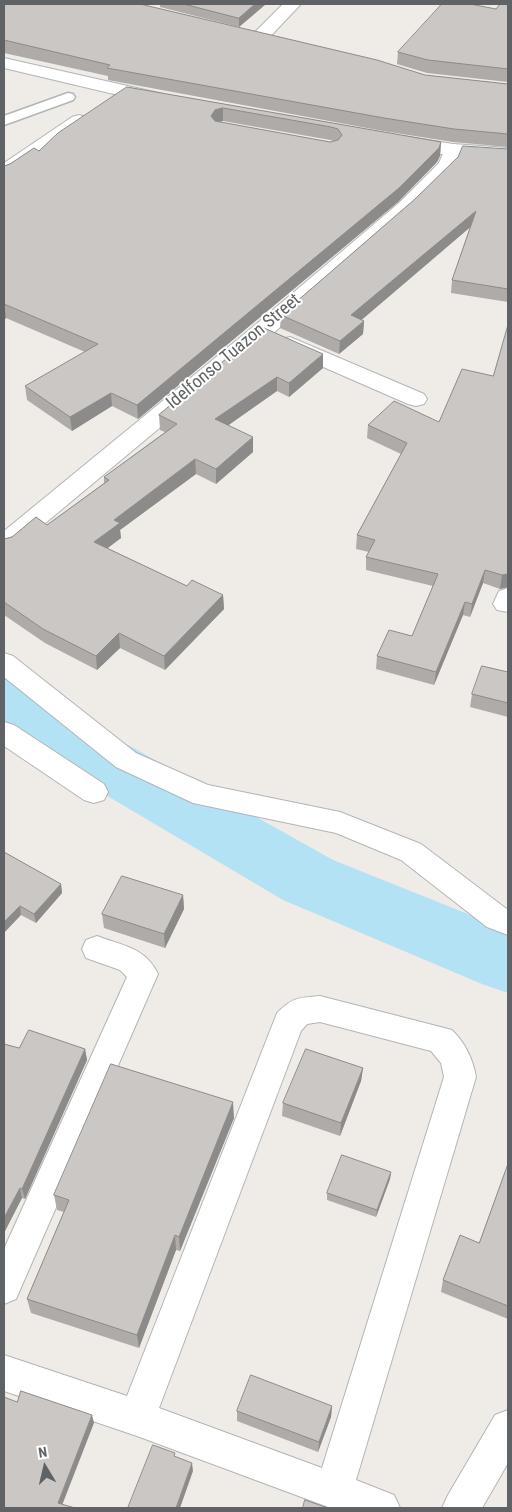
<!DOCTYPE html>
<html>
<head>
<meta charset="utf-8">
<style>
	body { margin:0 }
	#map { position:relative; width:512px; height:1512px; overflow:hidden; background:#efece7; font-family:"Roboto Condensed",sans-serif }
	canvas { display:block }
	.frame { position:absolute; inset:0; border:5px solid #5f6365; pointer-events:none }
	.north { position:absolute; left:20px; top:1442px; width:50px; height:50px; -webkit-text-stroke:4px #fff; paint-order:stroke; rotate:351deg; font-size:14px; font-weight:700; line-height:20px; text-align:center; color:#5f6365 }
	.north::after { content:''; display:block; margin:auto; width:18px; height:22px; background:#5f6365; clip-path:polygon(50% 0,100% 100%,50% 72%,0 100%) }
</style>
</head>
<body>
<div id="map">
<canvas width="512" height="1512"></canvas>
<div class="frame"></div>
<div class="north">N</div>
</div>
<script>
const ctx = document.querySelector('canvas').getContext('2d');
ctx.lineJoin = 'round';
function paint(path, color) {
  ctx.fillStyle = color;
  ctx.fill(path, 'evenodd');
}
function trace(path, color, width, dash) {
  ctx.strokeStyle = color;
  ctx.lineWidth = width;
  ctx.lineCap = dash ? 'butt' : 'round';
  ctx.setLineDash(dash || []);
  ctx.stroke(path);
}
function drawText(font, color, halo, rows, align = 'center') {
  ctx.font = font + ' "Roboto Condensed",sans-serif';
  ctx.lineWidth = 4;
  ctx.setLineDash([]);
  ctx.textBaseline = 'middle';
  ctx.strokeStyle = halo;
  ctx.fillStyle = color;
  for (const [text, x, y, turn = 0] of rows) {
    ctx.save();
    ctx.translate(x, y);
    ctx.rotate((+turn || 0) * Math.PI / 180);
    ctx.textAlign = isNaN(turn) ? turn : align;
    if (halo) ctx.strokeText(text, 0, 0);
    ctx.fillText(text, 0, 0);
    ctx.restore();
  }
}
const river = new Path2D(`
	M4 674 27 681 64 709 333 860 508 930V993L482 984 283 900 18 743 4 732Z`);
const lane = new Path2D(`
	M68 93 73 94 75 97 73 100 4 125V116Z`);
const street = new Path2D(`
	M283 4H301L264 43 258 44 252 43 249 39 252 35Z
	M79 115 86 117 88 121 86 125 11 176 4 178V163L72 117Z
	M453 144 460 146 463 150 455 169 413 211 270 336 13 550 4 552V531L254 326 399 203 439 163 446 146Z
	M290 337 424 394 427 399 424 404 416 406 408 404 282 349 279 344 282 339Z
	M508 588V612L497 610 493 604 499 591Z
	M4 653 13 656 136 753 208 785 340 812 421 844 508 910V935L487 927 401 860 336 833 193 803 116 767 4 677Z
	M4 722 14 725 104 784 108 792 104 800 94 803 84 800 4 746Z
	M97 936C123 946 145 947 158 974L16 1299 4 1304V1249L127 977 120 970 86 958 82 949 86 940Z
	M320 996 452 1030C465 1043 473 1059 476 1077L356 1480 394 1495 400 1508H331L137 1436 4 1391V1355L127 1396 277 1013C293 997 298 998 320 996ZM320 1022 431 1051 441 1063 444 1077 322 1468 159 1408 301 1031 307 1024Z
	M508 1410V1463L482 1508H442L448 1495 495 1415Z`);
const secondary = new Path2D(`
	M4 58 163 94 165 98 163 102 156 104 4 68Z
	M403 136 453 144 508 148V160L453 156 396 146 393 142 396 138Z`);
const wall = new Path2D(`
	M4 4 425 75 508 84V147L453 142 383 131 108 80V76L4 53Z
	M160 4H266L239 27 160 7Z
	M508 4V82L427 73 397 64 398 52Z
	M127 87 441 142 440 156 437 162 398 202 138 419 112 406 72 431 27 400 25 386 85 352 6 318 4 320 10 164 39 151ZM223 121 330 140 334 141 330 142 219 122Z
	M508 149V302L451 293 452 280 470 227 361 320 364 321 363 334 339 354 280 328 281 315Z
	M264 328 323 368 289 397 277 391 228 425 253 452 216 484 196 474 120 530 121 538 107 548 187 586 223 595 224 609 165 670 120 648 97 670 45 643 4 615V539L47 525 104 483V477L165 432 160 430 159 415Z
	M493 376 508 587 500 589 483 583 470 617 463 615 434 685 376 669 377 656 412 636 433 586 366 570V557L369 552 356 549 357 535 401 454 367 438 368 425 439 422Z
	M508 672V717L470 707 472 694Z
	M4 852 61 884 62 893 36 923 21 915Z
	M183 895 184 909 165 948 104 928 102 914Z
	M4 1044 19 1048 85 1049 87 1060 25 1199 22 1198 4 1233Z
	M363 1068 361 1081 340 1136 282 1116 283 1103Z
	M234 1118 180 1251 176 1250 139 1348 31 1313 27 1299 64 1212 57 1210 54 1195Z
	M508 1164V1319L441 1292 443 1280 479 1243Z
	M391 1172 390 1179 376 1217 327 1200V1193Z
	M332 1406 331 1417 318 1452 237 1421V1411Z`);
const shadedWall = new Path2D(`
	M255 4H266L239 27V18Z
	M223 108V121L215 123 211 116 215 110Z
	M441 142 440 156 437 162 398 202 138 419 137 405Z
	M476 211 474 224 351 329V315Z
	M4 304 6 318 4 320Z
	M364 321 363 334 339 354 340 341Z
	M323 354V368L289 397V383Z
	M277 377V391L216 434 215 419Z
	M111 393 112 406 72 431 70 417Z
	M253 437V452L216 484V469Z
	M195 459 196 474 120 530 121 538 96 557 94 542 114 520Z
	M485 570 483 583 470 617 472 604Z
	M508 574V587L500 589 502 575Z
	M223 595 224 609 165 670 164 656Z
	M465 602 463 615 434 685 436 672Z
	M119 633 120 648 97 670 96 656Z
	M61 884 62 893 36 923 34 914Z
	M183 895 184 909 165 948 164 934Z
	M20 906 21 915 4 933V922Z
	M85 1049 87 1060 25 1199 22 1189Z
	M363 1068 361 1081 340 1136 341 1123Z
	M233 1102 234 1118 180 1251 179 1237Z
	M391 1172 390 1179 376 1217 377 1210Z
	M20 1188 22 1198 4 1233V1218Z
	M175 1235 176 1250 139 1348 137 1335Z
	M332 1406 331 1417 318 1452 319 1442Z
	M92 1415 94 1423 61 1508 58 1503Z
	M192 1463 193 1471 180 1508H176Z`);
const building = new Path2D(`
	M4 4H140L377 60 425 75 508 84V134L454 129 384 118 107 68 110 65 4 40Z
	M184 4H255L239 18Z
	M442 4H470L496 9 500 4H508V69L428 60 398 52Z
	M127 87 441 142 439 148 399 188 137 405 111 393 70 417 25 386 98 344 4 304V305V166L10 164 34 148 39 151 58 133ZM223 108 331 127 338 129 342 135 338 140 330 142 215 121 211 116 215 110Z
	M463 146 508 149V289L452 280 476 211 351 315 364 321 340 341 281 315 415 199 458 157Z
	M508 325V574L502 575 485 570 472 604 465 602 436 672 377 656 389 630 412 636 438 574 366 557 375 540 357 535 407 443 368 425 394 401 439 422 462 369 493 376Z
	M264 328 323 354 289 383 277 377 215 419 253 437 216 469 195 459 114 520 120 523 94 542 187 586 192 580 223 595 164 656 119 633 96 656 43 629 4 602V539L12 537 36 517 47 525 109 480 104 477 177 424 159 415Z
	M482 666 508 672V703L472 694Z
	M4 852 61 884 34 914 20 906 4 922Z
	M122 876 183 895 164 934 102 914Z
	M29 1030 85 1049 22 1189 20 1188 4 1218V1044L19 1048Z
	M306 1049 363 1068 341 1123 283 1103Z
	M111 1064 233 1102 179 1237 175 1235 137 1335 27 1299 69 1200 54 1195Z
	M342 1155 391 1172 377 1210 327 1193Z
	M508 1164V1306L443 1280 460 1235 479 1243Z
	M251 1375 332 1406 319 1442 237 1411Z
	M21 1391 92 1415 58 1503 75 1508H4V1397L17 1402Z
	M153 1445 175 1453 174 1456 192 1463 176 1508H128Z
	M305 1500 328 1508H303Z`);
const streetNames = [
	["Idelfonso Tuazon Street",234,352,-40]
];
paint(river, '#b2e2f4');
trace(lane, '#b2b5b7', 3);
trace(street, '#b2b5b7', 2);
trace(secondary, '#b1b5b8', 2);
paint(lane, '#fff');
paint(street, '#fff');
paint(secondary, '#fff');
paint(wall, '#aeaba9');
paint(shadedWall, '#8d8b89');
paint(building, '#cac7c4');
trace(building, '#8d8b89', 1);
drawText('18px', '#5f6365', '#fff', streetNames);
</script>
</body>
</html>
